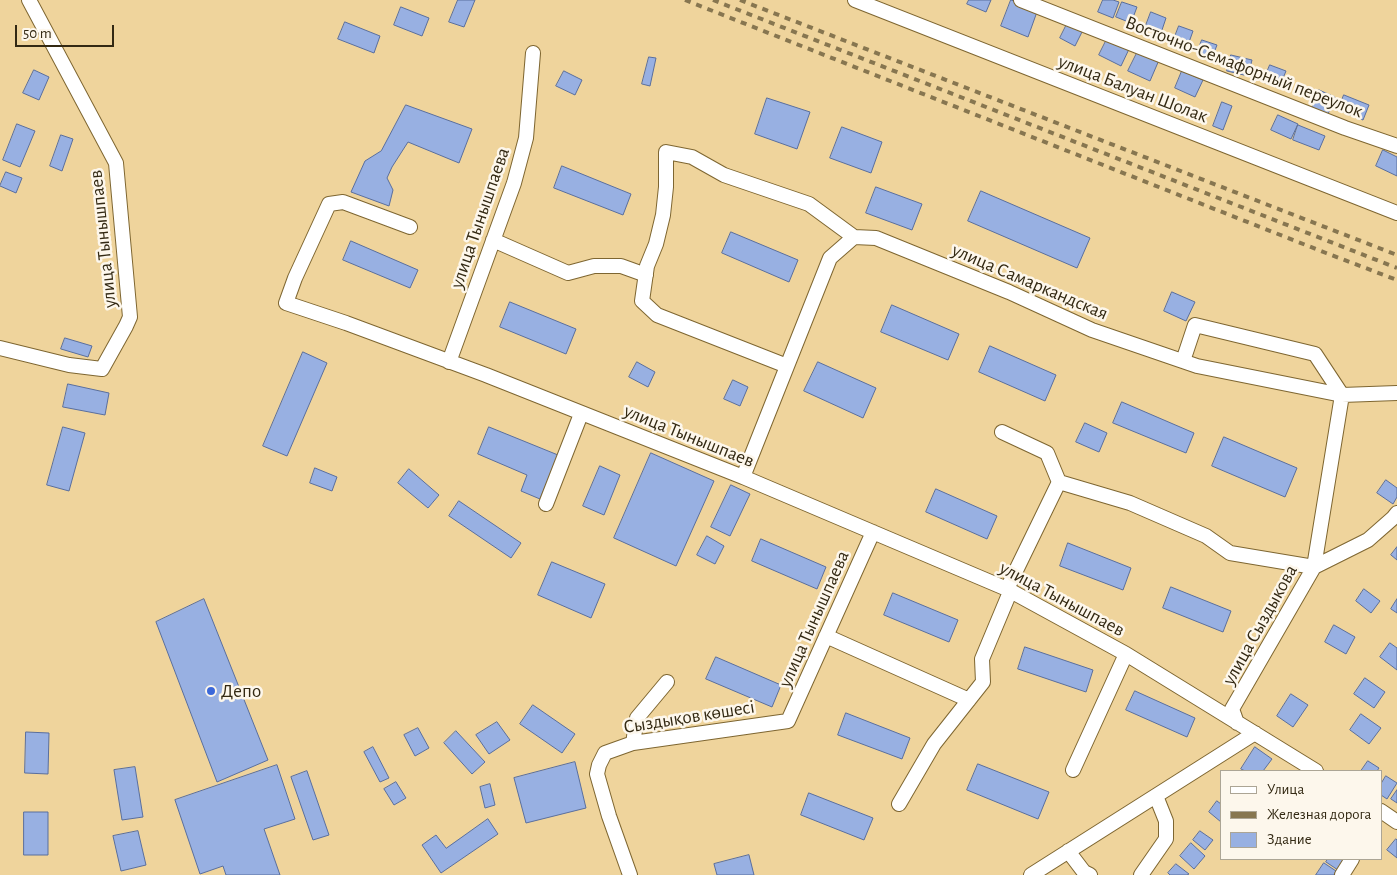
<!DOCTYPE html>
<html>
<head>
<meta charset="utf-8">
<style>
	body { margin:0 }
	#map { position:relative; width:1397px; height:875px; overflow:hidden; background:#efd49c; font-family:"Alegreya Sans",sans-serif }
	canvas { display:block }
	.legend { position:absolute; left:1220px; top:770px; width:162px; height:90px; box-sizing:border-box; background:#fdf7ec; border:1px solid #aca595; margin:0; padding:6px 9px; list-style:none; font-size:15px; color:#332913 }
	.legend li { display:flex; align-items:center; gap:10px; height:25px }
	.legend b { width:25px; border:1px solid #aca595 }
	.scale { position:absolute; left:15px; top:25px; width:99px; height:22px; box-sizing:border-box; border:2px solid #332913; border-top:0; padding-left:6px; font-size:15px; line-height:18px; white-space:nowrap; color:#332913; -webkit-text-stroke:4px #fdf7ec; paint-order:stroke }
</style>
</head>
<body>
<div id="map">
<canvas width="1397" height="875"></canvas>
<ul class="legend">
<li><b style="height:6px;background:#fff"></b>Улица</li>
<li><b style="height:6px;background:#877650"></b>Железная дорога</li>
<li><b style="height:14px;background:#98b0e2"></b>Здание</li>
</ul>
<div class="scale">50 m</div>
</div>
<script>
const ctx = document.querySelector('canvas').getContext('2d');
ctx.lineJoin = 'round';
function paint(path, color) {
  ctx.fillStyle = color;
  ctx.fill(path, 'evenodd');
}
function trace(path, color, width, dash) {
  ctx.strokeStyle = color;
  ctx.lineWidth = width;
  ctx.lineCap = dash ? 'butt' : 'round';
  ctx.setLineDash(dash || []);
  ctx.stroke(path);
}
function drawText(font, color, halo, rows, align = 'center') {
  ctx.font = font + ' "Alegreya Sans",sans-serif';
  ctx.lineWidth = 5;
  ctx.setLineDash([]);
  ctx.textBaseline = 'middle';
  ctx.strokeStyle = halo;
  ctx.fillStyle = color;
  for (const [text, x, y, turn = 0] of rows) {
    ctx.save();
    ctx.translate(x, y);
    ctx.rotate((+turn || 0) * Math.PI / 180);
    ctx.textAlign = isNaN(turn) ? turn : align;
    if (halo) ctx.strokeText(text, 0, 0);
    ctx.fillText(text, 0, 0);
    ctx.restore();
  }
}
const building = new Path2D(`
	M458 0H475L464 27 449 22Z
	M969 0H991L986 12 967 4Z
	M1011 0 1038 9 1028 37 1001 26Z
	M1103 0H1113L1119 2 1113 18 1098 12Z
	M1122 2 1137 7 1131 23 1116 17Z
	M401 7 429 18 422 36 394 25Z
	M1151 12 1166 18 1161 33 1145 28Z
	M345 22 380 36 374 53 338 39Z
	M1068 22 1083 30 1075 46 1060 38Z
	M1179 26 1193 31 1188 45 1174 39Z
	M1108 37 1130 47 1121 66 1099 55Z
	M1202 40 1217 45 1212 58 1197 53Z
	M1138 51 1159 60 1150 81 1128 71Z
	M1231 55 1252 60 1248 76 1227 71Z
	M649 57 656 58 650 86 642 84Z
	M1270 65 1286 71 1279 88 1263 82Z
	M34 70 49 77 39 100 23 93Z
	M564 71 582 80 575 95 556 86Z
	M1182 71 1203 80 1195 97 1175 88Z
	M1319 90 1335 97 1328 114 1312 108Z
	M1344 95 1369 105 1363 120 1338 110Z
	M767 98 810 112 797 149 755 134Z
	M1222 102 1232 106 1223 130 1213 126Z
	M406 105 472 129 459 163 408 142 392 167 387 178 393 190 389 206 351 192 365 161 381 151Z
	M1278 115 1298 124 1291 139 1271 130Z
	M17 124 35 131 20 167 3 160Z
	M1298 125 1325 136 1319 150 1293 140Z
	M842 127 882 142 871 173 830 158Z
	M61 135 73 139 62 171 50 166Z
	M1383 150 1397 157V176L1376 166Z
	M562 166 631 194 623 215 554 188Z
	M6 172 22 178 16 193 0 186Z
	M876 187 922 204 912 230 866 213Z
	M981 191 1090 238 1077 268 968 221Z
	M731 232 798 260 789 282 722 253Z
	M351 241 418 270 410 288 343 260Z
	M1172 292 1195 302 1186 321 1164 311Z
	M510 302 576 329 566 354 500 327Z
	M892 305 959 334 948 360 881 332Z
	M65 338 92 346 88 357 61 349Z
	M990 346 1056 375 1045 401 979 372Z
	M303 352 327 363 287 456 263 446Z
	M637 362 655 372 648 387 629 377Z
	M818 362 876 388 863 418 804 391Z
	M733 380 748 387 740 406 724 399Z
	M68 384 109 393 105 415 63 407Z
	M1122 402 1194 433 1186 453 1113 423Z
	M1085 423 1107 433 1099 452 1076 442Z
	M63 427 85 433 69 491 47 485Z
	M489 427 558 455 540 499 521 491 527 475 478 454Z
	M1224 437 1297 468 1285 497 1212 466Z
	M651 453 714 481 676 566 614 538Z
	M600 466 620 475 604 515 583 506Z
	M315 468 337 477 332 491 310 483Z
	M409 469 439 495 428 508 398 483Z
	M1386 480 1397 488V497L1393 504 1377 493Z
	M731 485 750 494 730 536 711 527Z
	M936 489 997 516 987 539 926 512Z
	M459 501 521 543 511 558 449 516Z
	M707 536 724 546 715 564 697 555Z
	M761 539 826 567 817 589 752 561Z
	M1068 543 1131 568 1123 590 1060 566Z
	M1397 547V560L1391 555Z
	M552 562 605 584 591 618 538 595Z
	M1171 587 1231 611 1223 632 1163 608Z
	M1364 589 1380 601 1371 613 1356 601Z
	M893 593 958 620 949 642 884 615Z
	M204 599 268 760 217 782 156 622Z
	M1397 599V613L1391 609Z
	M1334 625 1355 637 1346 654 1325 642Z
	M1390 643 1397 648V670L1380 657Z
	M1025 647 1093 670 1086 692 1018 669Z
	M716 657 781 685 772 707 706 679Z
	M1365 678 1385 692 1374 708 1354 694Z
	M1135 691 1195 718 1187 737 1126 710Z
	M1291 694 1308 705 1293 727 1277 716Z
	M533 705 575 734 562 753 520 724Z
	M846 713 910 738 902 759 838 735Z
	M1361 714 1381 728 1369 744 1350 730Z
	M497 722 510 740 489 754 476 735Z
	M418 728 429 748 415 756 404 735Z
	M456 731 485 762 472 774 444 743Z
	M26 732 49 733 48 774 25 773Z
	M373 747 389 778 380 782 364 752Z
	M1255 747 1272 759 1263 771H1245L1241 769Z
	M1368 761 1379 768 1377 771H1361Z
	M575 762 586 808 526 823 514 778Z
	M978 764 1049 792 1038 819 967 790Z
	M277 765 295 819 264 829 280 875H226L223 866 200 874 175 800Z
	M135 767 143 817 122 820 114 770Z
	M307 771 329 835 313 840 291 777Z
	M1386 776 1397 783 1387 799 1381 795V784Z
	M396 782 406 798 394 805 384 789Z
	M490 784 495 805 485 808 480 787Z
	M1397 790V803L1391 799Z
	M809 793 873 818 864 840 801 815Z
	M1217 801 1221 804V822L1209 812Z
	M24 812H48V855H24Z
	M488 819 498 834 441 873 422 845 436 835 446 848Z
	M138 831 146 865 121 871 113 836Z
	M1200 831 1213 840 1205 850 1193 840Z
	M1396 839 1397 840V858L1387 850Z
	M1191 843 1205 856 1194 869 1180 856Z
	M749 855 754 875H717L714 864Z
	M1328 859H1346L1338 870 1326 862Z
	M1324 863 1336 871 1334 875H1316Z
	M1176 864 1189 874 1187 875H1170L1168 873Z`);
const minor = new Path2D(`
	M855 0 1397 213
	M1021 0 1345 128 1397 146
	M410 227 343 202 329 204 295 278 286 303 346 323 486 375 743 477 1007 589 1126 654 1316 771
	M493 240 568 273 594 266H621L646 275
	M0 348 69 365 102 369 126 326 130 317 116 163 29 0
	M1183 361 1195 325 1315 354 1342 395 1314 567 1232 709 1237 723
	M449 362 514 183 526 138 533 53
	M787 366 657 315 642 301 647 266 656 244 663 215 666 187V152L692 157 724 175 809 204 854 237 876 238 1009 292 1092 330 1197 366 1342 395 1397 393
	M1002 432 1047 453 1059 482 1007 589
	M743 477 830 258 854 237
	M1059 482 1130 503 1206 536 1230 553 1314 567 1368 540 1393 518 1397 513
	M546 504 581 414
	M826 636 969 700
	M633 743 637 718 667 682
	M1073 770 1126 654
	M899 804 934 744 983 682 982 659 1010 592
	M1381 811 1397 822
	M1068 851 1084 872 1090 875
	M630 875 609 816 597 774 599 765 605 753 633 743 788 721 873 532
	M1031 875 1255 733
	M1141 875 1166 839V821L1156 796
	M1342 875 1352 859`);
const rail = new Path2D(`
	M685 0 1326 253 1397 280
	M713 0 1397 268
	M740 0 1397 255`);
const markers = [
	[211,691,5,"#3c68d9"]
];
const streetNames = [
	["Восточно-Семафорный переулок",1244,67,21],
	["улица Балуан Шолак",1133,89,21],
	["улица Тынышпаева",480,218,-71],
	["улица Тынышпаев",103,239,-96],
	["улица Самаркандская",1030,282,23],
	["улица Тынышпаев",689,436,22],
	["улица Тынышпаев",1062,599,28],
	["улица Тынышпаева",814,619,-66],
	["улица Сыздыкова",1260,625,-61],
	["Сыздықов көшесі",689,717,-9]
];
const poiNames = [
	["Депо",221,691]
];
paint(building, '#98b0e2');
trace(building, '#596e9d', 1);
trace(minor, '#7e6631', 16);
trace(minor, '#fff', 14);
trace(rail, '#877650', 4, [6, 6]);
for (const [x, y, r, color] of markers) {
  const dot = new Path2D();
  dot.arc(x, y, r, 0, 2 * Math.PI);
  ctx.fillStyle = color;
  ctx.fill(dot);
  trace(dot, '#fdf7ec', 2);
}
drawText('19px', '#332913', '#fdf7ec', streetNames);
drawText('19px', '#332913', '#fdf7ec', poiNames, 'left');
</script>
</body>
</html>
